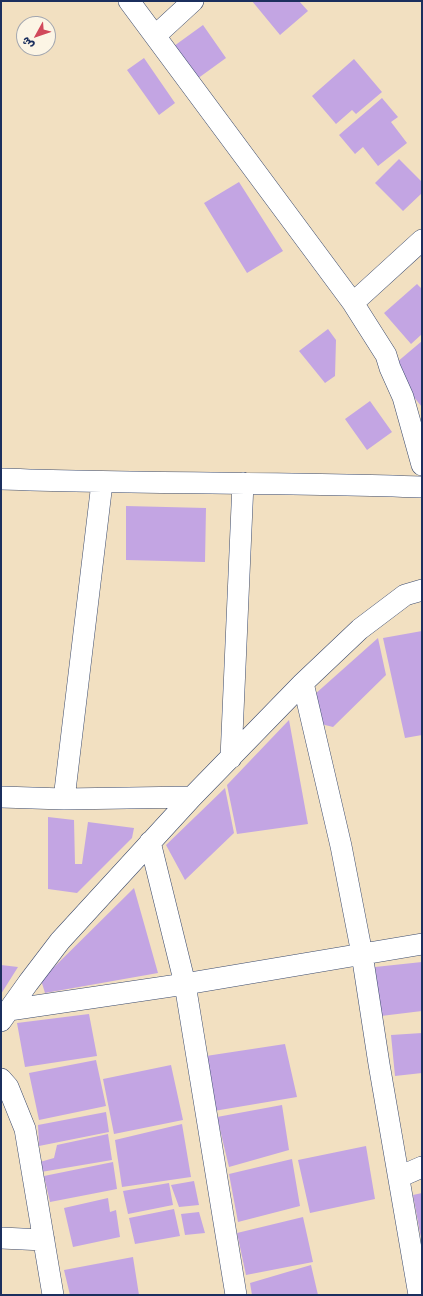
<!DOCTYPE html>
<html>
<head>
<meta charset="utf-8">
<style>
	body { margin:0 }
	#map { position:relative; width:423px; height:1296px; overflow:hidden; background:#f2e0c1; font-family:"Playpen Sans","Playpen Sans Arabic",sans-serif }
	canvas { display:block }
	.frame { position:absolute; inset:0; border:2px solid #1b2f5e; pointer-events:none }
	.north { position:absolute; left:16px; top:16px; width:40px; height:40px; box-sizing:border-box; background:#fcf5e5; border:1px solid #a2a6af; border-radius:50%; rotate:230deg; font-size:11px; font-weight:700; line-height:16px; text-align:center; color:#1b2f5e }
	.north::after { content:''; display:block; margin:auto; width:14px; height:18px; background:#d1495b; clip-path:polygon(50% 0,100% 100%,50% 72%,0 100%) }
</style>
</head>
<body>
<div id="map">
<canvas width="423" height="1296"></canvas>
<div class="frame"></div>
<div class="north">ش</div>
</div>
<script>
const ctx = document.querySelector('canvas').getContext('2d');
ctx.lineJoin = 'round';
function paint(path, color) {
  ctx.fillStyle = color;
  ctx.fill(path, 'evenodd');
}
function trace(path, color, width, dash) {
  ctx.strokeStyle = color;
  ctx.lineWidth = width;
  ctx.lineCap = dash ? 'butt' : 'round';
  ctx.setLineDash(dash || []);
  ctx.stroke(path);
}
const building = new Path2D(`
	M252 1H299L308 11 280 35Z
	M203 25 226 58 197 79 174 46Z
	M144 58 175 103 159 115 127 70Z
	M354 59 382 92 356 114 352 110 336 124 312 96Z
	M382 98 398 117 391 122 407 143 378 166 363 147 355 154 339 135Z
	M399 159 422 182V193L403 211 375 183Z
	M239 182 283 251 247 273 204 203Z
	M417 284 422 289V334L411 344 384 313Z
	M328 329 336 340 335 376 325 383 299 351Z
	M422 341V407L390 368Z
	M370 401 392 432 367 450 345 419Z
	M126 506 206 508 205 562 126 560Z
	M422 631V735L405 738 383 638Z
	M378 638 386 675 333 727 321 724 314 695Z
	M289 720 308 824 237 834 227 785Z
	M225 788 234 833 185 880 166 845Z
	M48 817 74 820 75 864H82L88 822 134 828 132 838 77 893 48 889Z
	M134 888 158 973 45 993 41 980Z
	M422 962V1011L381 1016 375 967Z
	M1 965 18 967 1 994Z
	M89 1014 97 1056 25 1067 17 1023Z
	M422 1033V1073L395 1076 391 1035Z
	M285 1044 297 1097 214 1111 206 1056Z
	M96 1060 106 1106 39 1120 29 1073Z
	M171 1065 183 1120 114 1134 103 1079Z
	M282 1105 289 1150 229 1167 217 1117Z
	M106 1112 109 1132 39 1146 38 1125Z
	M182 1124 191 1177 122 1187 115 1140Z
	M108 1134 112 1160 41 1172 40 1162 54 1158 57 1145Z
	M366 1146 375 1199 310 1213 298 1160Z
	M292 1159 300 1206 238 1222 229 1174Z
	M113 1162 117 1189 50 1202 44 1176Z
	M194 1181 199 1205 179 1207 171 1185Z
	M169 1183 173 1205 128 1214 123 1191Z
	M422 1193V1238H421L413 1195Z
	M108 1198 110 1212 116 1210 120 1237 73 1247 64 1208Z
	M174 1209 180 1236 135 1244 129 1218Z
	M199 1212 205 1233 185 1235 181 1214Z
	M303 1217 313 1262 246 1275 237 1233Z
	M133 1257 139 1295H70L64 1270Z
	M311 1265 318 1295H252L250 1283Z`);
const street = new Path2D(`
	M129 1 353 303
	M155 36 193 1
	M422 240 353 303 386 355 390 368 403 397 422 465
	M1 479C141 484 282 482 422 487
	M303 683 341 846 362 954 379 1064 419 1295
	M231 758 243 483
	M1 797 64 799 192 797
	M64 799 102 483
	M150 842 185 984 236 1295
	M9 1010 185 984 422 944
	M1 1021 28 983 60 941 192 797 303 683 360 629 405 595 422 590
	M1 1079 8 1087 25 1129 53 1295
	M399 1177 422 1167
	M1 1238 44 1240`);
paint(building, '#c3a5e3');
trace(street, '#3b4a6d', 22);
trace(street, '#fff', 21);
</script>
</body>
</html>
